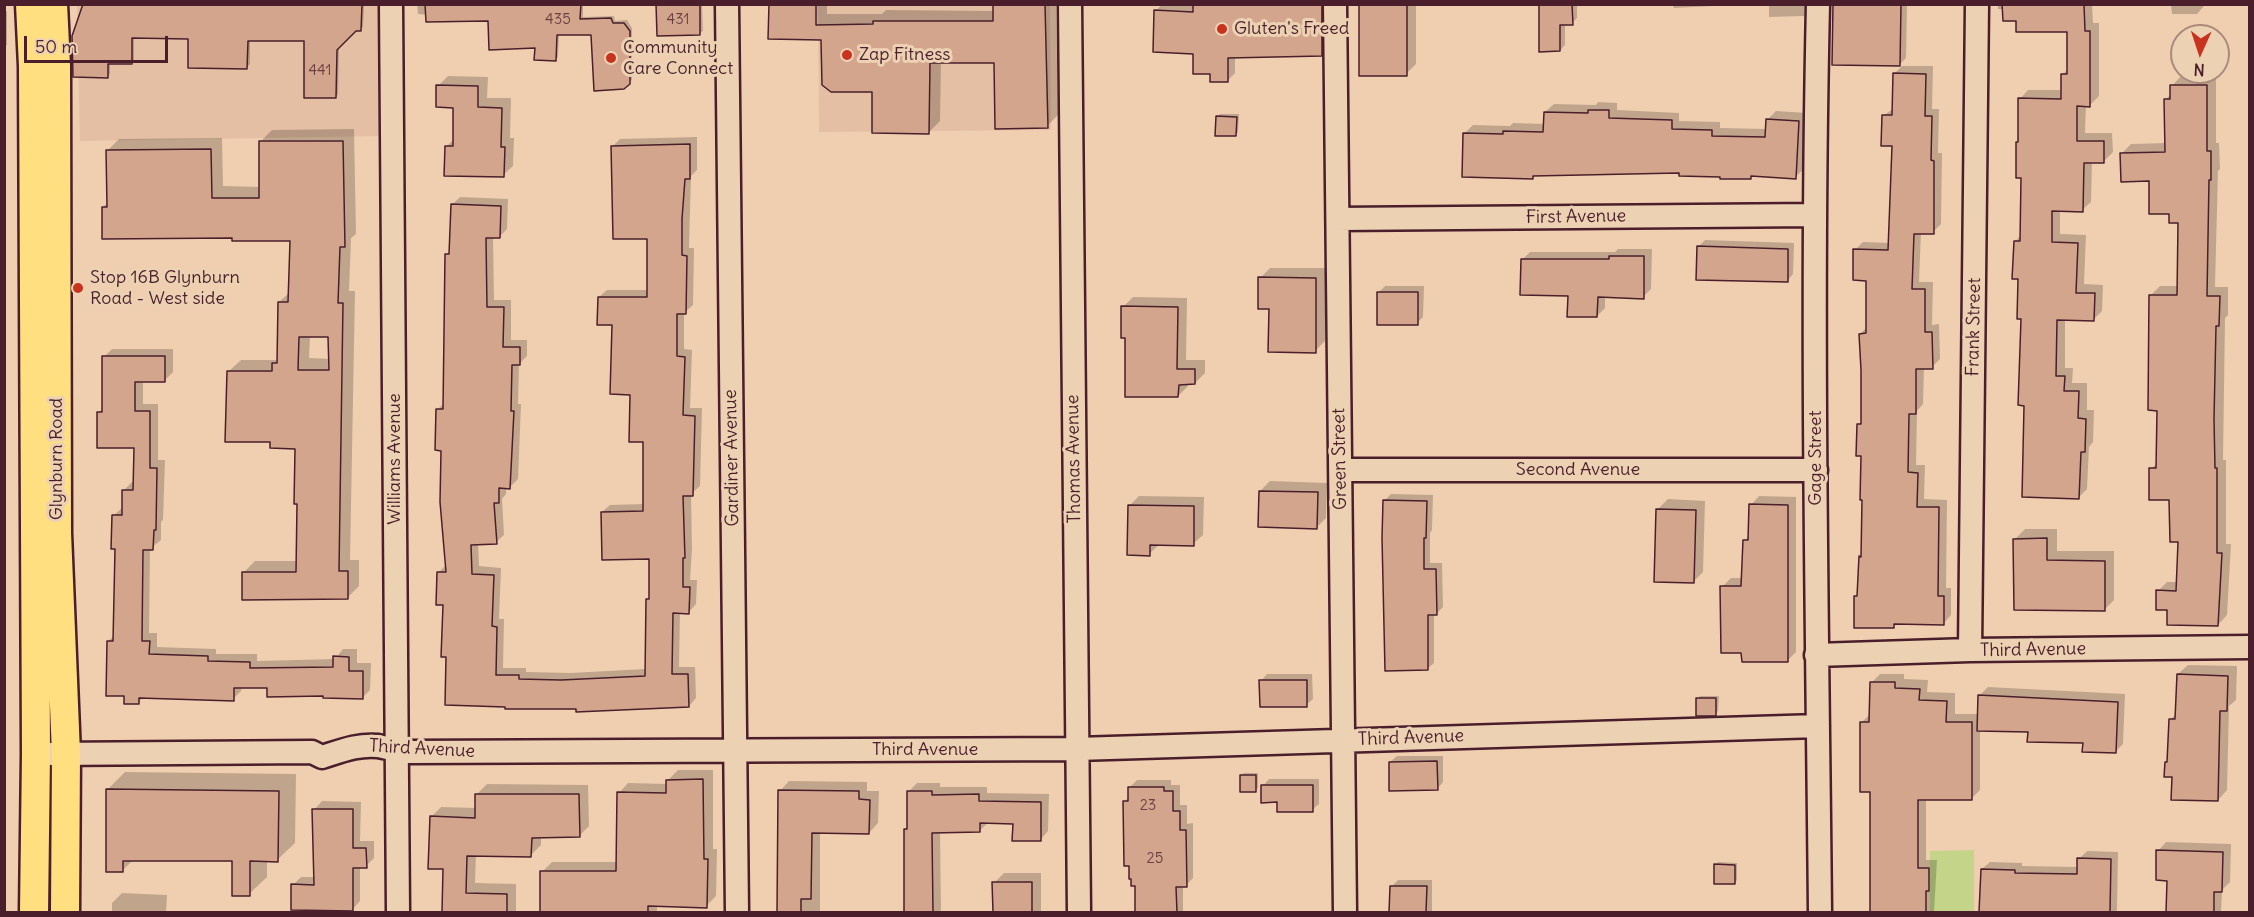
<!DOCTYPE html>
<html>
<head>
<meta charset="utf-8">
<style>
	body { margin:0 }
	#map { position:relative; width:2254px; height:917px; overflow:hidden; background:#f0cfb0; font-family:Delius,sans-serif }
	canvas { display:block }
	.frame { position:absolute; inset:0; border:6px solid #4a1f2b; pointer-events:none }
	.north { position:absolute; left:2170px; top:24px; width:60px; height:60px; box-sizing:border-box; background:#ecd1b3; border:2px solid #ab8a7d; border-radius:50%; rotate:183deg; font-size:16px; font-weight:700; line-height:24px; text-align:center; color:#4a1f2b }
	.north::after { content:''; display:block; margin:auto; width:21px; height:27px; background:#c8321e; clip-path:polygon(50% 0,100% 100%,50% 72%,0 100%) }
	.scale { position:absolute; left:24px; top:36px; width:144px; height:27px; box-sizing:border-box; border:3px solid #4a1f2b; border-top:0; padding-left:8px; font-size:18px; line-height:21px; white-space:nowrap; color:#4a1f2b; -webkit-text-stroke:4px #ecd1b3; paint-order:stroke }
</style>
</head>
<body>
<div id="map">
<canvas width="2254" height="917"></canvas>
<div class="frame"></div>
<div class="north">N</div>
<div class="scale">50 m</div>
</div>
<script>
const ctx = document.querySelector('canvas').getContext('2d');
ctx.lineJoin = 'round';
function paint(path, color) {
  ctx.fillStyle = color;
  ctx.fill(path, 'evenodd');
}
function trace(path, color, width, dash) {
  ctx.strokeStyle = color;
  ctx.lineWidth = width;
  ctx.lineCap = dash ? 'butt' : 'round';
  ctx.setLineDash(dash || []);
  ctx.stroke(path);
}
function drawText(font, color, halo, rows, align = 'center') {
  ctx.font = font + ' Delius,sans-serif';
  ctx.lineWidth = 6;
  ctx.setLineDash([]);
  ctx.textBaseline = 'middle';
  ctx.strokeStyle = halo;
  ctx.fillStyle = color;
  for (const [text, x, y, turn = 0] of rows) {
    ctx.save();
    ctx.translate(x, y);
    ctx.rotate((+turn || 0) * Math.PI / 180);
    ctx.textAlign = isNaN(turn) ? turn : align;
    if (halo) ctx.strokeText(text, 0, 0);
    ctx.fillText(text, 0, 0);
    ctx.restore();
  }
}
const built = new Path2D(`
	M77 5H383L385 136 80 141Z
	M818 5H1050L1051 130 819 132Z`);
const green = new Path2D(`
	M1974 850V912H1930V851Z`);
const shadow = new Path2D(`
	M84 4H369L364 6 363 27 360 29H355L339 46 338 94 336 97 306 40H250V64L247 67 190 37H134V60L131 62 110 63V74L107 77Z
	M417 4H583V17L614 16 615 21 627 20 632 28V80L623 88 592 34H559L558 57 555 60 537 46 489 20 418 14Z
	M657 4H702L703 31 700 33Z
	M770 4H827V14H882L886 10 994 11V4H1056L1058 115 1047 126 995 61H941L940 121 929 132 874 90 823 39Z
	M1162 4H1328L1329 47 1321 54 1235 56V73L1228 80 1211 73 1156 11Z
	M1361 4H1416V64L1406 74Z
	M1541 4H1577V18L1572 23H1565V45L1560 50Z
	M1614 4H1639L1614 6Z
	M1672 4H1754L1674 8Z
	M1769 4H1809V11L1804 16 1769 17Z
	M1835 4H1907L1906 58 1900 64Z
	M1998 4H2092L2093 23H2099V96L2090 105H2086L2085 133H2112L2113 152 2104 161H2092L2091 202 2082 210H2060V234L2086 235 2084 284 2103 285 2102 311 2093 320 2065 319V368H2073L2072 383H2087V410H2094L2093 442 2089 447 2087 489 2078 498 2026 404 2022 318 2015 242 2021 235 2022 176 2017 143 2019 141 2020 99 2028 90H2062V75L2069 68V31L2004 9H1998Z
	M2171 4H2230L2228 6H2204L2197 14H2172Z
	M4 11H7V45L4 48Z
	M1902 66H1933L1932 109H1939L1938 153H1942L1941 224 1933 232H1921L1919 282H1933L1932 325 1939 324 1940 359 1932 367H1924L1923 404 1917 411 1916 465H1925L1924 499 1947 500 1946 588H1951V615L1943 624 1896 623 1893 626 1856 597 1859 594 1860 557 1863 555 1862 455 1858 425 1862 420 1860 334 1867 327V279L1855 250 1863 242 1890 243 1893 144 1883 116 1894 108V74Z
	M448 76 488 77 487 98H511L510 138H514L513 166 503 175 446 147 454 139 455 106 438 86Z
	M2181 76H2216V143H2219L2220 169 2218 171 2215 287H2228V315L2225 318 2223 460H2226V544H2231L2227 615 2218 625 2169 609 2158 591 2167 582H2178L2179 540 2171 498 2151 469 2158 462V409L2151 295 2160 286H2178L2179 221 2171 212 2150 180 2122 153 2131 144 2166 143V99L2172 93V86Z
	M1598 102 1617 103V110L1679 113V121L1720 122V128L1767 129V120L1776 111 1807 113 1804 169 1795 177 1753 175 1750 178 1680 172 1535 174 1532 177 1464 134 1473 125 1510 126 1513 123 1545 124V112L1554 104 1596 105Z
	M1220 114H1239L1238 132 1235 135 1217 117Z
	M354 129 356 234 351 238 349 291H355L350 560H359V586L347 598 243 573 255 561H297V447L271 441 229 371 241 360H277L279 358V302L290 292 291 240 234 236 103 207 108 202 107 151 119 139 222 138 223 186 261 187 260 142 272 130ZM310 335H329L330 359 309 358Z
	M697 137V170L691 176 690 210 689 248H694L693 305 684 313V349L692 350 690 408H702L700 486 691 494 692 549 690 580H697L696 604 689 612H680L679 667H695L696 698 689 706 577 708 448 656 444 604 439 572 447 564 442 449 438 409 445 402 446 255 451 250 452 205 460 197 508 199 507 229 499 237 493 236 494 300H511V340H527V356L519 364 518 404H521L518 479 510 487H506V494L502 499 504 535 496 542 478 543 479 566 501 568 499 619H504L503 668H526V672L570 673 646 669 651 557 602 512 610 505 645 504V441L614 324 599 297 607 290H648V238L613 146 620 139Z
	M1705 240 1794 243 1793 274 1787 281 1698 247Z
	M1618 249H1652L1651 289 1643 297 1605 296V308L1597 316 1523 259 1530 252H1615Z
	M1270 268H1326L1325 341 1315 351 1260 278Z
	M1385 286H1424L1423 317 1417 323 1379 292Z
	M1133 297 1187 298 1186 360H1205V373L1195 383H1188V386L1178 396 1127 336 1123 307Z
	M112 349H173V372L165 380H143V404H158V460H165L163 520 161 522V540L150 549 149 633H157V647L216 649V654H257V661L335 659 343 649H357V663H371L370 690 362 698 269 687H242L241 691 233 699 144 696 138 703 125 694 108 641 115 635 116 547 113 516 123 507 124 490 132 482H135V447L99 412 104 407V357Z
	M1270 481 1327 483 1326 518 1316 528 1260 491Z
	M1391 494 1433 495 1432 530 1430 533V563H1442L1443 607 1437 613H1434V663L1427 669 1385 500Z
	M1139 496 1204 497 1203 535 1193 544H1160L1149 554 1129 506Z
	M1759 496 1796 497V652L1788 660 1743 651 1722 587 1731 578H1743L1744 541 1750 535 1751 505Z
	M1668 499 1705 501 1703 572 1693 582 1658 509Z
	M2025 529H2057V551H2114V600L2104 610 2015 539Z
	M2188 665 2237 666 2236 700 2229 706 2227 790 2218 800 2173 776 2168 761 2170 720 2177 713 2178 674Z
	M1267 674H1312L1313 699 1306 705 1261 681Z
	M1880 674H1904V679L1928 680 1927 692 1955 693V714H1979L1980 695 1988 687 2125 694 2123 744 2115 752 2084 741 2029 731 1980 730V790L1971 799 1926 798V860H1937L1934 912H1872L1871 791 1862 722 1871 713V683Z
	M1700 696H1719L1718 711 1715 714 1697 699Z
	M1397 756H1443V782L1437 789 1390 762Z
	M678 770H713V849H717L716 896 706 906 657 904V912H542V872L552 862H618L619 793 628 783 668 784V780Z
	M125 772 296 774 295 843 277 860H267V877L249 894 234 859 133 860 123 870 107 790Z
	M1244 773H1258V788L1255 790 1241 775Z
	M1269 779H1319V804L1312 810 1279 801 1263 786Z
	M1137 780H1171V785H1180V805H1187V824L1193 823V878L1186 885H1183V912H1137L1136 885 1124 802 1130 796V787Z
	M789 781 867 782V791H879L878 823 869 833 820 832V912H779L780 791Z
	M917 783H940V787H987V793L1049 794 1048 831 1040 840 1014 822H989L979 831H940L941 912H903L906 910 905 830 909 826 908 792Z
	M487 784 588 785 589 826 579 836H541V845L531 855 476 854 475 883 516 884V912H444L445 868 431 817 441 807 477 808V794Z
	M322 801 361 802 360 841H374V858L366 866H360V901L352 910V912H285L293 910V885L301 877H315L314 810Z
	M2166 842 2231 844 2230 882 2222 890 2221 912H2168V879L2158 851Z
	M2087 851 2118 852 2117 910 2115 912 1980 911 1982 869 1990 862 2022 863V866L2079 867V859Z
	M1718 862 1737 863V880L1734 883 1715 865Z
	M1004 873H1041V912H994V883Z
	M1398 880H1432V911L1391 912V887Z
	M122 893 167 895 166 912H112V903Z`);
const building = new Path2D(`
	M83 4H362L361 31H356L337 50 336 98H304V41H248L247 69 188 68V39L132 38V64H108V78L73 77 72 36Z
	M425 4H581L580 19 611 18 613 23H624L630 31V84L624 89 594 91 591 35H557L556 61 534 60 535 48 489 50 488 21 426 22Z
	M656 4H700V35L657 36Z
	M769 4H816V25L873 24V21H993V4H1045L1048 128 995 129 994 63H930L929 134 872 133V92H831L822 85 821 40 768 39Z
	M1193 4H1322V56L1228 58V82H1210V74H1193V54L1153 52 1154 10 1193 12Z
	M1359 4H1407V76H1359Z
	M1539 4H1572L1573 25H1560V51L1539 52Z
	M1833 4H1901L1900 66 1832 65Z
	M2002 4H2084L2085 31H2090V107L2077 106V141H2104V163H2084L2083 212 2052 211V242L2078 243 2076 293H2095L2094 321 2057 320 2056 376H2065L2064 391H2079L2078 418 2086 419 2085 452H2081L2079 499 2022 497 2024 406 2018 405 2021 319H2017L2018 279H2012L2014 241H2020L2021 178H2016V142H2018V98L2061 99V74H2067V32H2016V21H2003Z
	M1893 73 1926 74 1925 116H1932L1931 160 1934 161V234H1914L1912 289H1925V332H1932L1933 369H1916V414H1909L1908 472 1918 473 1917 507H1939L1938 596H1944V625L1894 624V628H1854V596H1857L1859 556 1861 557 1862 500H1860L1861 456H1856L1857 424H1861V370L1859 334 1866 333V281L1853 280V249L1888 250 1892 146H1881L1882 115H1892Z
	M436 85 478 86V107L502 108 501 147H505L504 177 444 176 445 146H453V108L436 107Z
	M2170 85H2207V151H2211V180H2209L2207 296H2220L2219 326H2216L2214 419 2215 468H2217V553H2222L2218 626 2167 625V610H2156V590L2176 591 2178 542H2170L2169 500H2149V468H2156L2157 411 2148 410 2149 295H2177L2178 223H2169V214H2149V181L2121 182 2120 153 2165 152 2164 99H2170Z
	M1588 110H1609V118L1672 120V129L1712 130V136L1765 137 1766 119 1799 121 1796 179 1751 176V179H1720V177L1679 176V173L1533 176V179L1462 177 1463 133 1503 134V131L1543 132 1544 112 1588 113Z
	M1216 116 1237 117 1236 136H1215Z
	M259 141H343L345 247H340L338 303H343L339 571H348V599L242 600V572H296L297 504H294L295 449 270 448V442H225L227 371H272V363H277L278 302H288L290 241H232V238L102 239V207H107L106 150 211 149 212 198H259ZM299 337H328L329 370H298Z
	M690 144V179H685L682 219V255L687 256 686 314H677V356L685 357 683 415 695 416 693 496H683L685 558H683V587H690L689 614 673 613 672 674H688L689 707 576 712V709H505V707L445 705 446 657H441L443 605H436L437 572H446L440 502 441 451 435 450 436 409H443L445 254H449L451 204 501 206 500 238H486L487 307H504L503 347H520V365H512L511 411H514L510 489 499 488V503H494L497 544 471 545 472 574 494 575 492 626 497 627 496 675H519V679L561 680 645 676 646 599H649V559L602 560 601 512 643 511V442H629L630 395 610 394 612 325H597L598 297H647V239H613L611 146Z
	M1697 246 1788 249V282L1696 280Z
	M1609 256H1644V299L1598 297 1597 317H1567L1568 296 1520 295 1521 259H1609Z
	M1258 277 1316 278V353L1268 352 1269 309H1258Z
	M1377 292H1418V325H1377Z
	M1121 306 1178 307 1177 369H1195V384L1179 385 1178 397H1125V338H1121Z
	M102 356H165V382H135V411H150V468H157L156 530H154L153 550H143L142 641H150L149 654 208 656V661L250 662V668L333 667V656L349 657V671H363V699L323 698V696L267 697V688H234V701L139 698V704H124V696H106L107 641H113L115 549H111L112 515H122V490H133L134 448H97V412H102Z
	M1259 491 1318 492 1317 529 1258 527Z
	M1383 500 1427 501 1426 538H1424V569H1436L1437 615H1428V670L1385 671 1382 538Z
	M1749 504 1788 505V662H1742L1741 653H1721L1720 586H1741L1743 540H1748Z
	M1128 505 1194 506V546L1150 545V556L1127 555Z
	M1656 509 1696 510 1694 583 1654 582Z
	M2047 538V560L2105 561V611L2014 610 2013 539Z
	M2177 674 2228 676 2227 711H2220L2218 801 2171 800 2172 777H2164L2165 762H2167L2169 719H2175Z
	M1259 680H1307V707H1260Z
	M1870 682H1895V688L1920 689 1919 700 1947 701 1946 722H1972V800H1918V868H1929V891H1926V912H1870V792H1860V722H1869Z
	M1978 695 2118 702 2116 753 2082 752 2083 743 2027 742 2028 732 1977 731Z
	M1696 698H1716V716H1696Z
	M1437 761 1438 790 1389 791V762Z
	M1240 775H1256V792H1240Z
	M703 779 704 859H708L707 908 648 906V912H540V871H616L617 792 666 793V780Z
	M1261 785H1313V812H1277V802L1261 803Z
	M1128 787H1164V791H1173V811H1180V830H1186L1187 887H1176L1177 912H1135V886H1131V879H1129V866H1124L1123 801H1128Z
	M106 789 279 791 278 862 250 861V896H232V861H123V872H106Z
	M778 790 859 791V799L870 800 869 834 812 833 811 899H801V912H777Z
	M907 791H932V795L979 794V801L1041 802V841H1012L1013 824 980 823V832L932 833 933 912H904V829H907Z
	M475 794H579L580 837 532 838 531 857 467 856 466 893 507 894V912H442L443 869H428L430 816 475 818Z
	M312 809H353V848H366L367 868H353V911L291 910V884L314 885Z
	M2156 850 2223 852 2222 892H2214V912H2166L2167 881 2156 880Z
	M2077 858 2111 859 2110 912H1979L1981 869 2015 870V873L2077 874Z
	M1714 864 1735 865V884H1714Z
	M992 882H1032V912H993Z
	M1390 886H1427L1426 912H1389Z`);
const minor = new Path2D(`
	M391 4 398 912
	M727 4 737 912
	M1070 4 1079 912
	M1335 4 1345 912
	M1818 4C1811 307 1817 610 1820 912
	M1338 219 1814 215
	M1341 470H1816
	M1970 650 1977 4
	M1816 655 1970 650 2250 647
	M51 754 312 752 322 757C341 751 358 744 378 746 390 748 398 752 411 752L1077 749 1818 726`);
const major = new Path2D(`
	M30 4 33 66 36 754 34 912
	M53 4 56 66 57 533 66 754 65 912`);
const markers = [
	[1222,29,6,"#c8321e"],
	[847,55,6,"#c8321e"],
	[611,58,6,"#c8321e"],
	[78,288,6,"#c8321e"]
];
const numberNames = [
	["435",558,20],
	["431",678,20],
	["441",320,71],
	["23",1148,806],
	["25",1155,859]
];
const poiNames = [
	["Gluten's Freed",1234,29],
	["Community",623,48],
	["Care Connect",623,69],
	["Zap Fitness",859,55],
	["Stop 16B Glynburn",90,278],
	["Road - West side",90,299]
];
const streetNames = [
	["First Avenue",1576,217,-1],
	["Frank Street",1974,327,-89],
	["Gardiner Avenue",732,458,-91],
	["Gage Street",1816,458,-90],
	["Glynburn Road",57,459,-90],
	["Williams Avenue",395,459,-90],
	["Thomas Avenue",1074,459,-91],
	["Green Street",1340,459,-91],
	["Second Avenue",1578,470],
	["Third Avenue",2033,650,-1],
	["Third Avenue",1411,738,-2],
	["Third Avenue",422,749,3],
	["Third Avenue",925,750]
];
paint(built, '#e4bfa3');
paint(green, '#c4d58a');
paint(shadow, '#0003');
paint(building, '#d2a58c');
trace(building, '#4a1f2b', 1.5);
trace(minor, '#4a1f2b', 27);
trace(major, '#4a1f2b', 33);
trace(minor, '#ecd1b3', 22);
trace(major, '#ffdf80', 28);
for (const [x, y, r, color] of markers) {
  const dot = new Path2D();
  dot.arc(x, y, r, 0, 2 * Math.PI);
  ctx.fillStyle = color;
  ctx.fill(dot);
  trace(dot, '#ecd1b3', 2);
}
drawText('15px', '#6c4043', null, numberNames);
drawText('18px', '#4a1f2b', '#ecd1b3', poiNames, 'left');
drawText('18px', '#4a1f2b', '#ecd1b3', streetNames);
</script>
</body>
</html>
